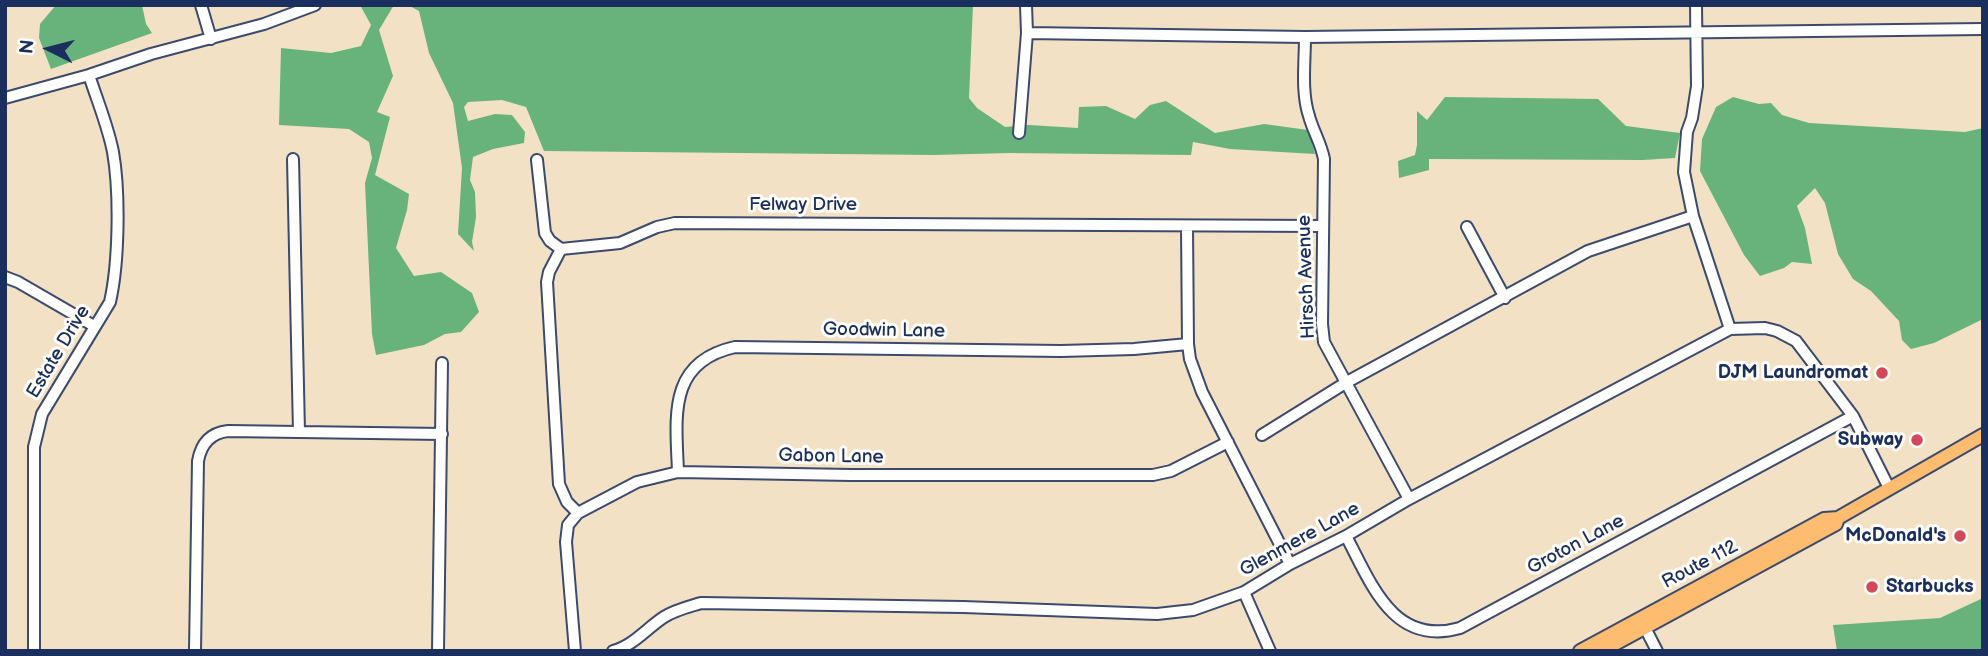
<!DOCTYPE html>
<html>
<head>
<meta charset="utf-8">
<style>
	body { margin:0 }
	#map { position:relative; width:1988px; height:656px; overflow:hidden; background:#f3e1c5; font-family:"Balsamiq Sans",sans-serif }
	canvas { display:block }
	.frame { position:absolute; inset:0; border:7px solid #1b2f5e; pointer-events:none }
	.north { position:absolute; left:14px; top:14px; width:70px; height:70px; -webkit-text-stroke:5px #fdfcf7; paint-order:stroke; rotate:276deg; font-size:19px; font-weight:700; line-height:28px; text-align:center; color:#1b2f5e }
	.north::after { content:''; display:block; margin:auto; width:24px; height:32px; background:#1b2f5e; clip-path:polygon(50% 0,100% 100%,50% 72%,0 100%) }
</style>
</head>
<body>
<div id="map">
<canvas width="1988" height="656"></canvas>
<div class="frame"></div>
<div class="north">N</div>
</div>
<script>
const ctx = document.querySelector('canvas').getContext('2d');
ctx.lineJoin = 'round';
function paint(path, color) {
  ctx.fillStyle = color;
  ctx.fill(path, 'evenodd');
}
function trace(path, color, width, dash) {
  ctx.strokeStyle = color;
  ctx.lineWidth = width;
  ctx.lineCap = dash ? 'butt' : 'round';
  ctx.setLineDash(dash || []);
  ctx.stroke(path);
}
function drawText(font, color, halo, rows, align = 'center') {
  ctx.font = font + ' "Balsamiq Sans",sans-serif';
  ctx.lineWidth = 6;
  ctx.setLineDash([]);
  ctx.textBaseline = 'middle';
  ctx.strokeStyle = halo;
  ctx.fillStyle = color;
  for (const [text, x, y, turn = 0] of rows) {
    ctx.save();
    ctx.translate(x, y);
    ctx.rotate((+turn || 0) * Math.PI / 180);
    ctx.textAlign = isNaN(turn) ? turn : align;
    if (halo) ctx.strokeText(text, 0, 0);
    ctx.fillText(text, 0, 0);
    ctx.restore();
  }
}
const forest = new Path2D(`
	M56 5H142L146 24 152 33 51 69 39 38 40 24Z
	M360 5H394L379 30 393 76 377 112 390 117 375 175 409 194 407 210 396 248 414 276 441 272 472 293 479 312 461 332 445 334 424 345 376 355 372 334 365 183 372 158 369 142 349 129 279 125 281 48 331 53 361 46 371 25Z
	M408 5H973L969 98 977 108 1005 127 1029 125 1078 128 1079 107 1106 106 1135 119 1150 105 1166 101 1215 133 1264 124 1308 130 1315 154 1230 149 1193 142 1191 155 1009 153 935 155 544 151 526 107 502 100 468 102 464 107 468 121 495 114 512 115 525 132 524 143 493 149 473 157 470 180 475 192 476 217 472 242 474 251 458 234 462 168 453 103 429 53 419 11Z
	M1445 97 1598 99 1626 126 1680 133 1675 158 1643 160 1429 159V170L1399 178 1398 161 1415 155 1417 145V111L1427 120Z
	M1733 97 1759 104 1771 103 1782 115 1809 123 1965 132 1983 128V319L1934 343 1911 349 1902 340 1899 321 1871 291 1853 279 1838 254 1825 203 1815 188 1797 206 1805 228 1812 264 1792 262 1784 268 1760 276 1744 255 1700 171 1702 139 1716 107Z
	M1983 598V651H1837L1833 625 1940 618Z`);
const minor = new Path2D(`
	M201 5 211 39
	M1696 5 1697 86 1692 118 1687 132 1684 172 1693 216 1730 329
	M1027 33 1305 37 1983 29
	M1305 37C1305 62 1301 92 1309 116 1313 131 1321 143 1324 159L1322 324 1324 342 1409 499
	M5 98 89 75 151 54 264 24 315 5
	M1019 133 1027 33 1026 5
	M293 159 299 432
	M537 160 545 233 550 241 561 249
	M1187 226 1188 344 1190 359 1202 392 1290 564
	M1467 227 1505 298
	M5 277 18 282 94 326
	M1262 435 1347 382 1588 251 1693 216
	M678 472C676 417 667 362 735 347L1061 351 1134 349 1188 344
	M578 513 567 502 559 484 547 282 549 272 561 249 620 243 657 227 675 223 1322 226
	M1346 536C1371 583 1393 647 1460 628L1853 416
	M1244 592 1270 651
	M1642 622 1657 651
	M34 651V447L42 414 110 302C119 262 120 192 113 152 108 126 97 100 89 75
	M195 651 198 461C201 444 210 433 228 431L442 434
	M438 651 442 363
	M575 651 566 542 568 525 578 513 637 482 678 472 851 475H1153L1171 471 1228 442
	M613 651C633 646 647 628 664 617 675 610 688 607 701 603L963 607 1157 614 1193 610 1244 592 1290 564 1346 536 1409 499 1730 329 1765 328 1777 331 1796 341 1853 416 1889 488`);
const major = new Path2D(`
	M1580 651 1824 519 1838 518
	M1602 651 1836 524 1838 518 1983 435`);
const markers = [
	[1882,373,7,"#d1495b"],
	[1917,440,7,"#d1495b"],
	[1960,536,7,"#d1495b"],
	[1872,587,7,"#d1495b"]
];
const streetNames = [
	["Felway Drive",803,205],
	["Hirsch Avenue",1307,277,-92],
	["Goodwin Lane",884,331,1],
	["Estate Drive",59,352,-59],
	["Gabon Lane",831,457,1],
	["Glenmere Lane",1300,540,-29],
	["Groton Lane",1576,545,-28],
	["Route 112",1700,565,-28]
];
const poiNames = [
	["DJM Laundromat",1868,373],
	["Subway",1903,440],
	["McDonald's",1946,536],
	["Starbucks",1886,587,"left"]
];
paint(forest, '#68b27b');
trace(minor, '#3b4a6d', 14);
trace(major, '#3b4a6d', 16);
trace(minor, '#fff', 10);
trace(major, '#fdbc70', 12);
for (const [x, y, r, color] of markers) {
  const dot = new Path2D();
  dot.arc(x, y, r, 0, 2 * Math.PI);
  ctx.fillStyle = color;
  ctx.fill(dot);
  trace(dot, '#fdfcf7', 2.5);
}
drawText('19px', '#1b2f5e', '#fdfcf7', streetNames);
drawText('bold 19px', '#1b2f5e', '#fdfcf7', poiNames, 'right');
</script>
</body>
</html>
